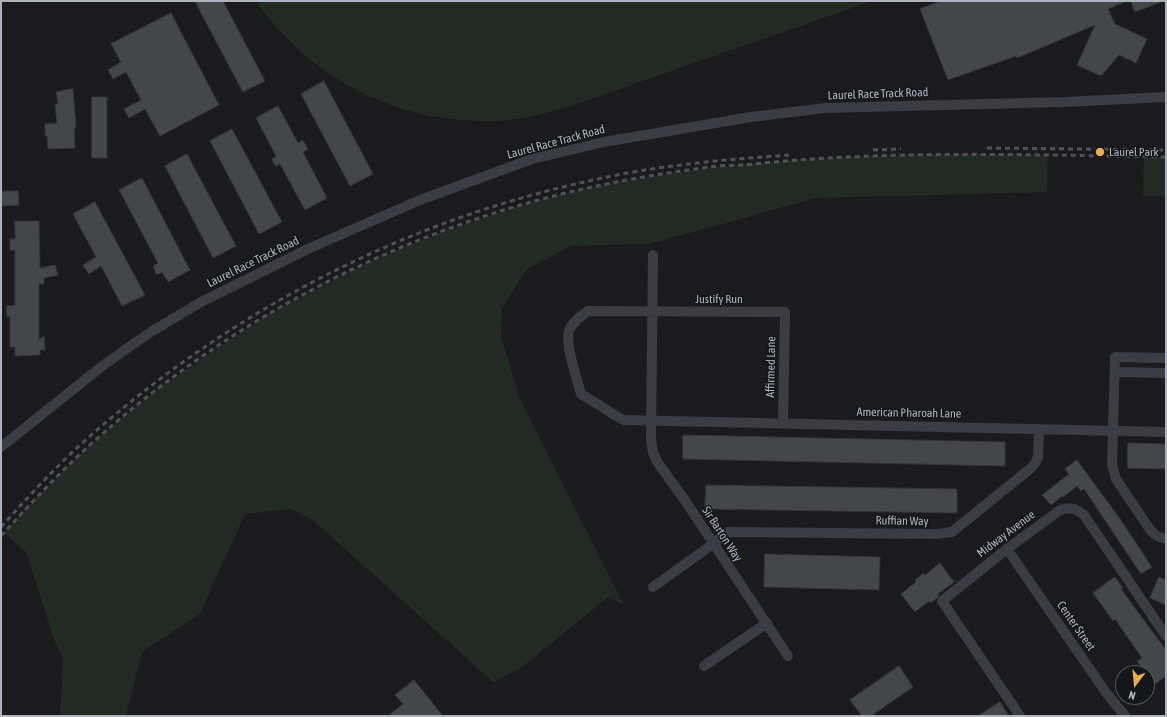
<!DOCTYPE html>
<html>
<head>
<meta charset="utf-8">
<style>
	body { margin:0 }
	#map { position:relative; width:1167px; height:717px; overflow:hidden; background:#1b1b1d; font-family:"Asap Condensed",sans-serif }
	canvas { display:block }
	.frame { position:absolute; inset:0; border:2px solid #aeb2bc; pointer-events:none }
	.north { position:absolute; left:1115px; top:665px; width:40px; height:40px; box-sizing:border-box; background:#151618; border:1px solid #52545a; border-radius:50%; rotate:196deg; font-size:11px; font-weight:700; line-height:16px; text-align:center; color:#aeb2bc }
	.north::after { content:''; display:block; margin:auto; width:14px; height:18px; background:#ecad44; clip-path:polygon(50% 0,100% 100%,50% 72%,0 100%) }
</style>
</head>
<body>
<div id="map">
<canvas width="1167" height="717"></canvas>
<div class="frame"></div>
<div class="north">N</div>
</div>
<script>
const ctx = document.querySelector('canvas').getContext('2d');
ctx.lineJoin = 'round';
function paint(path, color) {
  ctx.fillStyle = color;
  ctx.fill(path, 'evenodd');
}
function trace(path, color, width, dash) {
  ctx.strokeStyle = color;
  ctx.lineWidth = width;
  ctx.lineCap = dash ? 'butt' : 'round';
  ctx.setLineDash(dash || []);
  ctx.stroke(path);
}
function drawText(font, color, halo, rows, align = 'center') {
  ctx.font = font + ' "Asap Condensed",sans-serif';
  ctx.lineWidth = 3;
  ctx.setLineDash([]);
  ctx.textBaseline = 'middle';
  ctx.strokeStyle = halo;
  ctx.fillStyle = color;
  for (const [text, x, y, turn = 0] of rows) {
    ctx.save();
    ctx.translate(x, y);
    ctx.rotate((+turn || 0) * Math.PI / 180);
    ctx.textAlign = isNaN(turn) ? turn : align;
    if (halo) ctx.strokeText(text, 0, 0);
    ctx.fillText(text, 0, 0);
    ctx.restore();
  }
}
const green = new Path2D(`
	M256 1H872L574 105C563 108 551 112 539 115 529 118 517 119 506 120 492 122 478 121 464 120 380 115 304 70 256 1Z
	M946 154 1048 155 1047 192 816 198 649 244 571 246 527 269 502 308 501 336 519 396 624 605 608 597 521 668 493 682 314 521 291 509 245 514 200 614 142 652 126 716H60L63 659 54 639 26 552 4 533 25 509 91 444 160 387 270 313 369 262 436 234 525 204 595 186 660 175 723 166 793 160 845 157Z
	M1144 157H1166V197L1143 195Z`);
const building = new Path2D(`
	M195 1H223L265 81 243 92Z
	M941 1H1127L1108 9 1115 24 1147 39 1136 63 1119 55 1101 76 1077 65 1095 25 1017 58 1016 56 948 80 920 9Z
	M1131 1H1161V2L1135 12Z
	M171 13 219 105 160 136 145 109 129 118 124 109 141 100 126 72 113 79 108 70 121 62 111 44Z
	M324 81 373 174 350 186 301 94Z
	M73 89 76 128H74L75 148 48 149 47 136H45V124L57 123 55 104H58L56 92Z
	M92 97H107V158H92Z
	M278 106 298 143 303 140 308 149 303 152 327 198 305 210 280 164 275 166 272 159 276 156 256 118Z
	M232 129 282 222 259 234 210 141Z
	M187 154 236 246 213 258 165 166Z
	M142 178 190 270 168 282 162 272 157 275 153 266 158 263 119 190Z
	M1 191H18L19 205 1 206Z
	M95 202 145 295 122 306 101 266 89 274 83 265 96 257 73 214Z
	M15 221H39L40 268 55 265 58 275 44 278V284H39V340L44 336 45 350H40V355L15 356V347H10V316L7 317 6 306 15 305V250H10V239H15Z
	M683 435 1005 442V466L683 459Z
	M1128 443 1166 444V469L1128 468Z
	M1077 460 1120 519 1152 567 1141 574 1084 489 1081 491 1077 486 1063 497 1062 496 1051 505 1042 495 1069 474 1065 469Z
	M706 485 957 489V513L705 509Z
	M765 554 880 557 879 590 764 587Z
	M940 563 954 582 938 594 939 595 936 599 930 603 929 601 915 612 901 594 916 582 915 580 924 573 925 575Z
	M1115 577 1123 588 1121 589 1135 608 1166 650V676L1154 685 1137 661 1142 658 1115 619 1113 621 1093 593Z
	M1159 577 1166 580V605L1150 598Z
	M899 666 913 687 871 716H862L850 700Z
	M414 680 443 716H388L403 704 395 695Z
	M1000 702 1009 716H978Z`);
const minor = new Path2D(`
	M653 255 651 440 653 453 658 463 686 502 788 656
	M1166 358 1115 357 1112 465 1116 479 1151 531 1157 536 1166 539
	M1115 372 1166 373
	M783 423 785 312 588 311C581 316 572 322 569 331 565 346 577 378 581 394L623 420 1166 432
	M1 447 101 367 149 333 201 302 310 248 420 200 532 159 604 142 751 117 825 108 1065 102 1166 97
	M1007 549 1107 694 1125 716
	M653 587 713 544 728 532 937 534 952 532 1031 468 1035 463 1038 457 1039 429
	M704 666 767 623
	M1020 716 942 601 1007 549 1060 510C1070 507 1076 508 1084 515L1166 636`);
const rail = new Path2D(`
	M987 148 1166 150
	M873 150 901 149
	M1 527C29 496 58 464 89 437 243 301 426 210 628 173 682 163 735 159 789 155
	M1 536C30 504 59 473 91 444 214 333 364 250 524 204 587 186 653 174 718 166 733 165 748 165 763 163 897 150 1031 155 1166 157`);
const markers = [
	[1100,152,5,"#ecad44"]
];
const streetNames = [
	["Laurel Race Track Road",878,94,-2],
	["Laurel Race Track Road",556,142,-15],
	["Laurel Race Track Road",253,262,-26],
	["Justify Run",719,299],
	["Affirmed Lane",771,367,-89],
	["American Pharoah Lane",909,413,1],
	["Ruffian Way",902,521,1],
	["Sir Barton Way",722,534,57],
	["Midway Avenue",1006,534,-37],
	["Center Street",1076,626,55]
];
const poiNames = [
	["Laurel Park",1109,152]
];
paint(green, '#222b23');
paint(building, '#45464a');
trace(building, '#353539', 1);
trace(minor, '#3c3d42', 10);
trace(rail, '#4f5157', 3, [5, 4]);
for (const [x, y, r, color] of markers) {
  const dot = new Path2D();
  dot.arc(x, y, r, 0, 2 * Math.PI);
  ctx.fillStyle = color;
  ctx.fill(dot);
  trace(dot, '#151618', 1.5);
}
drawText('12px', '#aeb2bc', '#151618', streetNames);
drawText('12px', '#aeb2bc', '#151618', poiNames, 'left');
</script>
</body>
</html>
